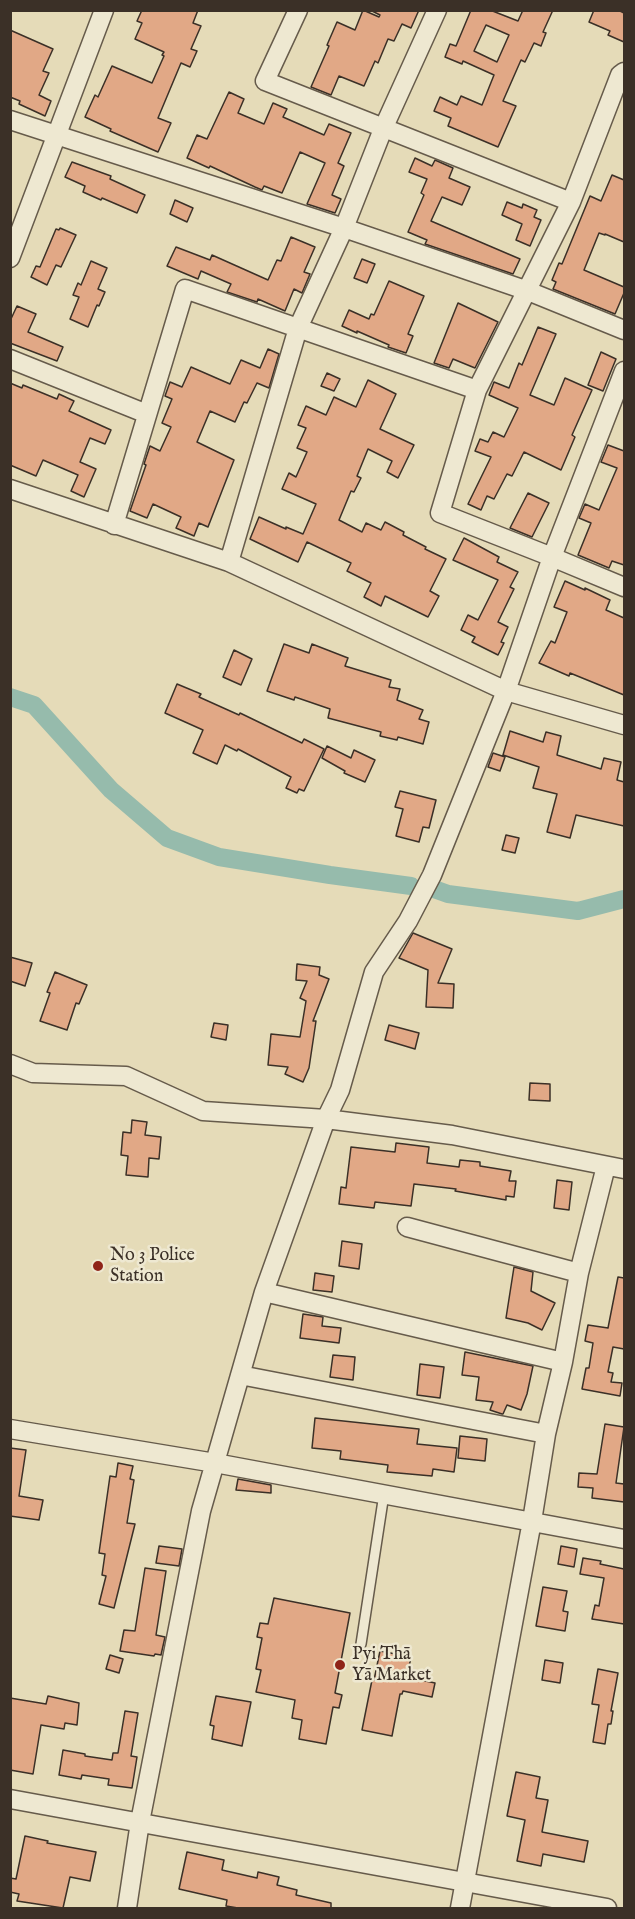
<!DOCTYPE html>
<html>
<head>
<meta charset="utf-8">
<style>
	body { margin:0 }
	#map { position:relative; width:635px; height:1919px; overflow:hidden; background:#e5dbb8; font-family:"IM FELL English",serif }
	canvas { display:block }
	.frame { position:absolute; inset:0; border:12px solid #3b3027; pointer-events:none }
</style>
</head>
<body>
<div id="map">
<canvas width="635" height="1919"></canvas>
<div class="frame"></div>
</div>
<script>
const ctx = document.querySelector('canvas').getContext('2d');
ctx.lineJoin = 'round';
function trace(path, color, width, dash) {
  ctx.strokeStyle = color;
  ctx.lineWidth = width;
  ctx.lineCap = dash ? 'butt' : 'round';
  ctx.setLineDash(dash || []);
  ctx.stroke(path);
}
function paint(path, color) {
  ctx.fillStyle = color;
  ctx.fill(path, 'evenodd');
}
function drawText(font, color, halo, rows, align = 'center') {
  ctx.font = font + ' "IM FELL English",serif';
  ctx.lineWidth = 5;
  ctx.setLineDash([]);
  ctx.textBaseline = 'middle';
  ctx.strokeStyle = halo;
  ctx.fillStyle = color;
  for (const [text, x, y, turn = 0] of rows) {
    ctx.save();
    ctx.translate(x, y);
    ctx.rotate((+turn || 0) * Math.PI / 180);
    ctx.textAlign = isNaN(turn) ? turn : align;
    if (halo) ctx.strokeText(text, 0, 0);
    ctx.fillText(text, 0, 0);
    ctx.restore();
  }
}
const canal = new Path2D(`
	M10 697 34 705 111 790 167 838 219 857 330 875 411 886
	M434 889 448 894 578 911 624 899`);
const building = new Path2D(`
	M142 10H198L193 23 201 26 191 49 197 51 190 67 181 63 158 118 171 123 158 152 110 131 111 129 85 117 95 95 98 97 112 66 152 83 164 56 162 55 164 52 135 39 142 23 137 21Z
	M363 10 379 17 380 15 370 10H419L411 28 402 24 394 41 388 39 378 63 375 61 364 86 339 76 331 95 311 87 329 46 327 45 337 22 355 30Z
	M471 10H490L518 21 523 10H553L543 32 546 33 541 46 534 43 525 62 521 60 503 101 516 106 498 147 448 126 451 118 434 111 440 97 457 105 461 96 482 105 494 75 463 61 462 64 445 57 450 44 456 46ZM486 25 509 35 497 62 474 51Z
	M594 10H618L624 13V42L608 35 610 31 589 22Z
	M10 30 53 49 43 71 49 73 39 95 51 101 45 116 19 104 20 101 10 97Z
	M229 92 244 99 238 113 264 124 273 103 287 109 283 117 324 135 329 124 351 133 338 163 344 166 332 195 341 199 335 213 307 204 325 163 300 152 282 193 264 186 262 190 255 187 210 166 209 168 187 158 197 135 207 139Z
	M415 158 432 166 435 160 453 168 449 178 470 187 462 205 442 197 431 221 520 259 513 274 425 244 427 240 408 232 424 195 421 193 427 179 409 172Z
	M72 162 111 176 110 179 145 195 137 213 102 198 101 200 83 192 85 186 65 177Z
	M612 175 624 180V242L605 234V235L599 233 584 270 624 287V293L615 314 553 289 556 282 552 280 559 263 562 264 590 196 601 201Z
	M175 200 193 208 187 222 170 214Z
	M507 202 522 208 523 204 537 210 534 217 541 220 530 246 516 240 522 224 502 215Z
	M60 228 76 235 61 267 56 265 47 285 31 277 36 266 40 267 56 229 59 230Z
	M291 237 315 247 304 272 310 274 302 293 294 289 285 311 258 299 257 302 227 292 231 284 201 271 198 279 167 266 176 247 210 260 212 255 268 280 277 260 281 261Z
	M362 259 375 264 367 283 354 278Z
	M91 261 107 268 98 289 105 292 99 306 97 305 88 327 70 319 79 297 73 295 78 283 81 285Z
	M389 281 424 296 408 334 413 336 406 353 388 347 389 345 357 331V333L342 326 349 310 369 319 371 314 374 315Z
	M458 303 498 322 475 368 453 359 449 368 434 363Z
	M17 306 36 314 28 332 63 347 57 361 10 343V321Z
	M538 327 556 334 530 395 554 405 565 378 592 390 572 435 575 437 561 470 524 452 512 476 507 474 494 499 487 496 481 510 468 504 491 457 475 451 480 439 488 442 493 432 504 437 518 408 489 395 494 382 509 388 519 363 522 365Z
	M268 349 279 354 269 388 257 383 247 403 244 402 235 422 210 411 197 442 234 460 208 527 199 523 194 536 176 528 181 517 153 504 147 518 130 511 146 465 144 464 150 446 160 451 171 427 162 423 172 399 165 396 170 382 182 387 191 367 230 384 241 360 260 368Z
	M601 352 616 359 603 391 588 385Z
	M327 373 340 379 334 391 321 386Z
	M368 380 396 394 380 429 414 445 398 478 387 472 392 461 368 449 357 476 361 478 354 492 351 491 339 520 362 532 366 523 381 530 385 522 404 532 403 535 426 547 425 549 446 559 430 591 439 596 428 617 385 596 381 606 364 597 371 583 347 571 351 563 307 542 298 562 250 539 259 517 286 529V527L303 534 316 504 282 489 289 473 296 477 307 452 297 448 306 428 298 425 306 406 326 415 334 397 356 407Z
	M10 383 22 388 23 385 57 399 59 394 74 401 69 411 111 430 105 444 90 438 80 462 96 469 84 497 71 491 78 475 43 460 36 476 10 465Z
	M608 445 624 451V565L612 561 609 568 578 555 591 523 579 518 585 504 599 510 617 468 601 462Z
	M528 493 549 503 532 537 510 528Z
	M464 538 499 557 497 562 518 572 510 587 514 589 498 622 508 627 501 642 504 643 498 655 472 642 475 637 461 630 468 615 478 620 498 580 453 560Z
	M565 581 585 590V588L610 600 606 610 624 618V695L570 673 569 676 539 663 551 641 555 643 567 612 554 607Z
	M284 644 309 653 312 644 348 658 345 666 391 680 389 687 400 689 397 700 423 710 419 719 429 722 423 744 398 737 397 740 380 736 381 732 328 718 330 709 295 697 294 700 267 691Z
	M234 650 252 659 241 685 223 677Z
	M177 684 201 694 199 697 239 715 240 713 302 743 304 739 324 749 304 791 299 789 297 793 286 788 291 777 238 749 237 751 225 745 217 764 193 753 203 730 165 713Z
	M510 731 543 742 546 732 561 736 557 755 601 769 604 758 621 762 617 780 624 782V826L576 815 570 838 547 832 557 794 533 788 539 767 503 755Z
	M327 746 351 758 354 750 375 760 365 782 344 773 345 771 322 758Z
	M493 753 505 757 500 771 488 767Z
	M400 791 436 800 429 828 423 827 419 842 396 836 403 809 395 807Z
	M506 835 519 838 515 853 502 850Z
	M413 933 452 949 438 983 454 984 453 1008 426 1007 428 970 399 958Z
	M10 957 32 963 25 986 10 981Z
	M297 964 320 967 319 975 329 979 313 1021H316L309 1068 303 1082 285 1074 288 1067 268 1065 271 1034 300 1037 306 1001 300 998 307 981 296 980Z
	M55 972 87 985 79 1004 76 1003 67 1030 40 1021 50 993 47 992Z
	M214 1023 228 1025 226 1040 211 1037Z
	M389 1025 419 1033 415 1049 385 1040Z
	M530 1083 550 1084V1101L529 1100Z
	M132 1120 147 1122 145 1135 161 1137 159 1159 149 1158 148 1177 126 1175 128 1156 121 1155 123 1132 131 1133Z
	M396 1143 429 1147 427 1163 459 1167 460 1160 480 1162V1166L511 1171 509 1181H516L514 1197 506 1196V1200L455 1191 456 1189 414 1184 411 1206 375 1202 374 1208 339 1204 341 1187 346 1188 351 1147 395 1152Z
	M557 1180 572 1182 569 1210 554 1208Z
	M342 1241 362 1244 359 1269 339 1266Z
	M514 1267 533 1272 531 1291 555 1303 542 1330 528 1323 506 1318Z
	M315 1273 334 1276 332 1292 313 1290Z
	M618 1277 624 1278V1349L613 1347 608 1372 613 1373 611 1382 622 1383 620 1396 582 1389 586 1368H589L593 1343 585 1341 588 1325 608 1328Z
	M303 1314 323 1317 322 1326 341 1328 339 1343 300 1338Z
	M465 1352 533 1366 527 1394 521 1410 507 1405 503 1414H502L490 1410 493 1402 476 1400 479 1377 462 1375Z
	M333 1355 355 1357 353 1380 330 1377Z
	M420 1364 444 1367 440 1398 417 1395Z
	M315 1418 419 1429 417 1444 457 1448 454 1472 433 1469 432 1476 387 1472 388 1465 340 1459 341 1451 312 1448Z
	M605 1424 624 1427 616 1483 624 1484V1502L592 1498 593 1488 578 1487 579 1473 597 1474Z
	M460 1436 487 1439 485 1461 458 1458Z
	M10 1448 26 1450 19 1496 43 1500 39 1520 10 1516Z
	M118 1463 133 1466 130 1479 134 1480 127 1523 135 1524 114 1608 99 1604 106 1576 102 1575 105 1554 99 1553 110 1476 116 1477Z
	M238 1479 271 1485V1493L236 1490Z
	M159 1546 182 1549 179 1566 156 1563Z
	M561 1546 577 1549 574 1567 558 1564Z
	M583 1558 601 1561 600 1564 624 1569V1624L592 1619 595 1605 599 1606 604 1578 580 1574Z
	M145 1568 166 1571 156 1635 165 1637 161 1655 155 1654 154 1656 120 1651 124 1630 135 1631Z
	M543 1587 567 1591 563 1611 568 1612 565 1631 536 1626Z
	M274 1598 350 1613 335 1693 342 1695 339 1708 333 1707 326 1744 299 1739 302 1720 292 1718 295 1700 256 1692 261 1670 256 1669 262 1638 257 1637 260 1623 268 1624Z
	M380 1651 411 1657 407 1677 435 1683 432 1697 403 1691 402 1694H400L392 1736 362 1730 372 1680H374Z
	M110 1655 123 1659 119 1673 106 1669Z
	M545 1660 563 1663 560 1683 542 1680Z
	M598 1669 618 1673 611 1711H613L611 1724H608L605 1744 593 1742 599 1705 592 1704Z
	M48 1696 79 1703 77 1725 65 1723 64 1729 41 1725 33 1774 10 1770V1698L46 1704Z
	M216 1696 251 1702 242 1746 212 1739 214 1726 210 1725Z
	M125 1711 138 1713 131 1756 137 1757 132 1788 108 1785 109 1779 82 1775 81 1779 59 1775 63 1750 85 1754V1756L112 1760 113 1753H118Z
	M516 1772 540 1777 536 1798 548 1800 542 1832 588 1841 584 1862 543 1854 541 1866 517 1861 525 1820 507 1816Z
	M25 1836 48 1841 47 1843 96 1852 90 1881 70 1877 63 1908 17 1901 19 1894 10 1892V1878L16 1879Z
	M187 1852 224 1860 222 1870 257 1878 258 1872 279 1877 277 1885 297 1890 296 1895 331 1903V1908H238L226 1906 227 1900 179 1889Z`);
const service = new Path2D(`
	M361 1644 384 1494`);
const minor = new Path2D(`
	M298 10 265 81 571 202
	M624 72 620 75 571 202 477 390 440 513 552 557 624 587
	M10 120 344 228 528 291 624 330
	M10 258 104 10
	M10 359 147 414
	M10 489 229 562 506 691 624 725
	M114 525 185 289 477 390
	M229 562 298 328 344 228 383 129 437 10
	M10 1064 33 1073 126 1076 203 1111 326 1119 452 1135 624 1169
	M407 1227 579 1273
	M264 1292 563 1362
	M240 1375 546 1434
	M10 1429 215 1463 624 1539
	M10 1799 607 1908
	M127 1908 140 1822 201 1511 264 1292 326 1119 340 1090 374 972 408 921 432 875 506 691 552 557 624 371
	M460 1908 532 1521 546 1434 563 1362 579 1273 606 1166`);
const markers = [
	[98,1266,6,"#8f2418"],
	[340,1665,6,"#8f2418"]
];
const poiNames = [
	["No 3 Police",110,1256],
	["Station",110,1277],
	["Pyi Thā",352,1655],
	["Yā Market",352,1676]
];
trace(canal, '#96bbac', 18);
paint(building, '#e1a886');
trace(building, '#3b3027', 1.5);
trace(service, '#665b4b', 12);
trace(minor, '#665b4b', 21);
trace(service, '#eee8d1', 9);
trace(minor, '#eee8d1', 18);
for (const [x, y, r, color] of markers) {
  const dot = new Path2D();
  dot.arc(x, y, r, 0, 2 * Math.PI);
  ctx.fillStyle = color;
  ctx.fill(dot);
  trace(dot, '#eee8d1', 2);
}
drawText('18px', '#3b3027', '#eee8d1', poiNames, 'left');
</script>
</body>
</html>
